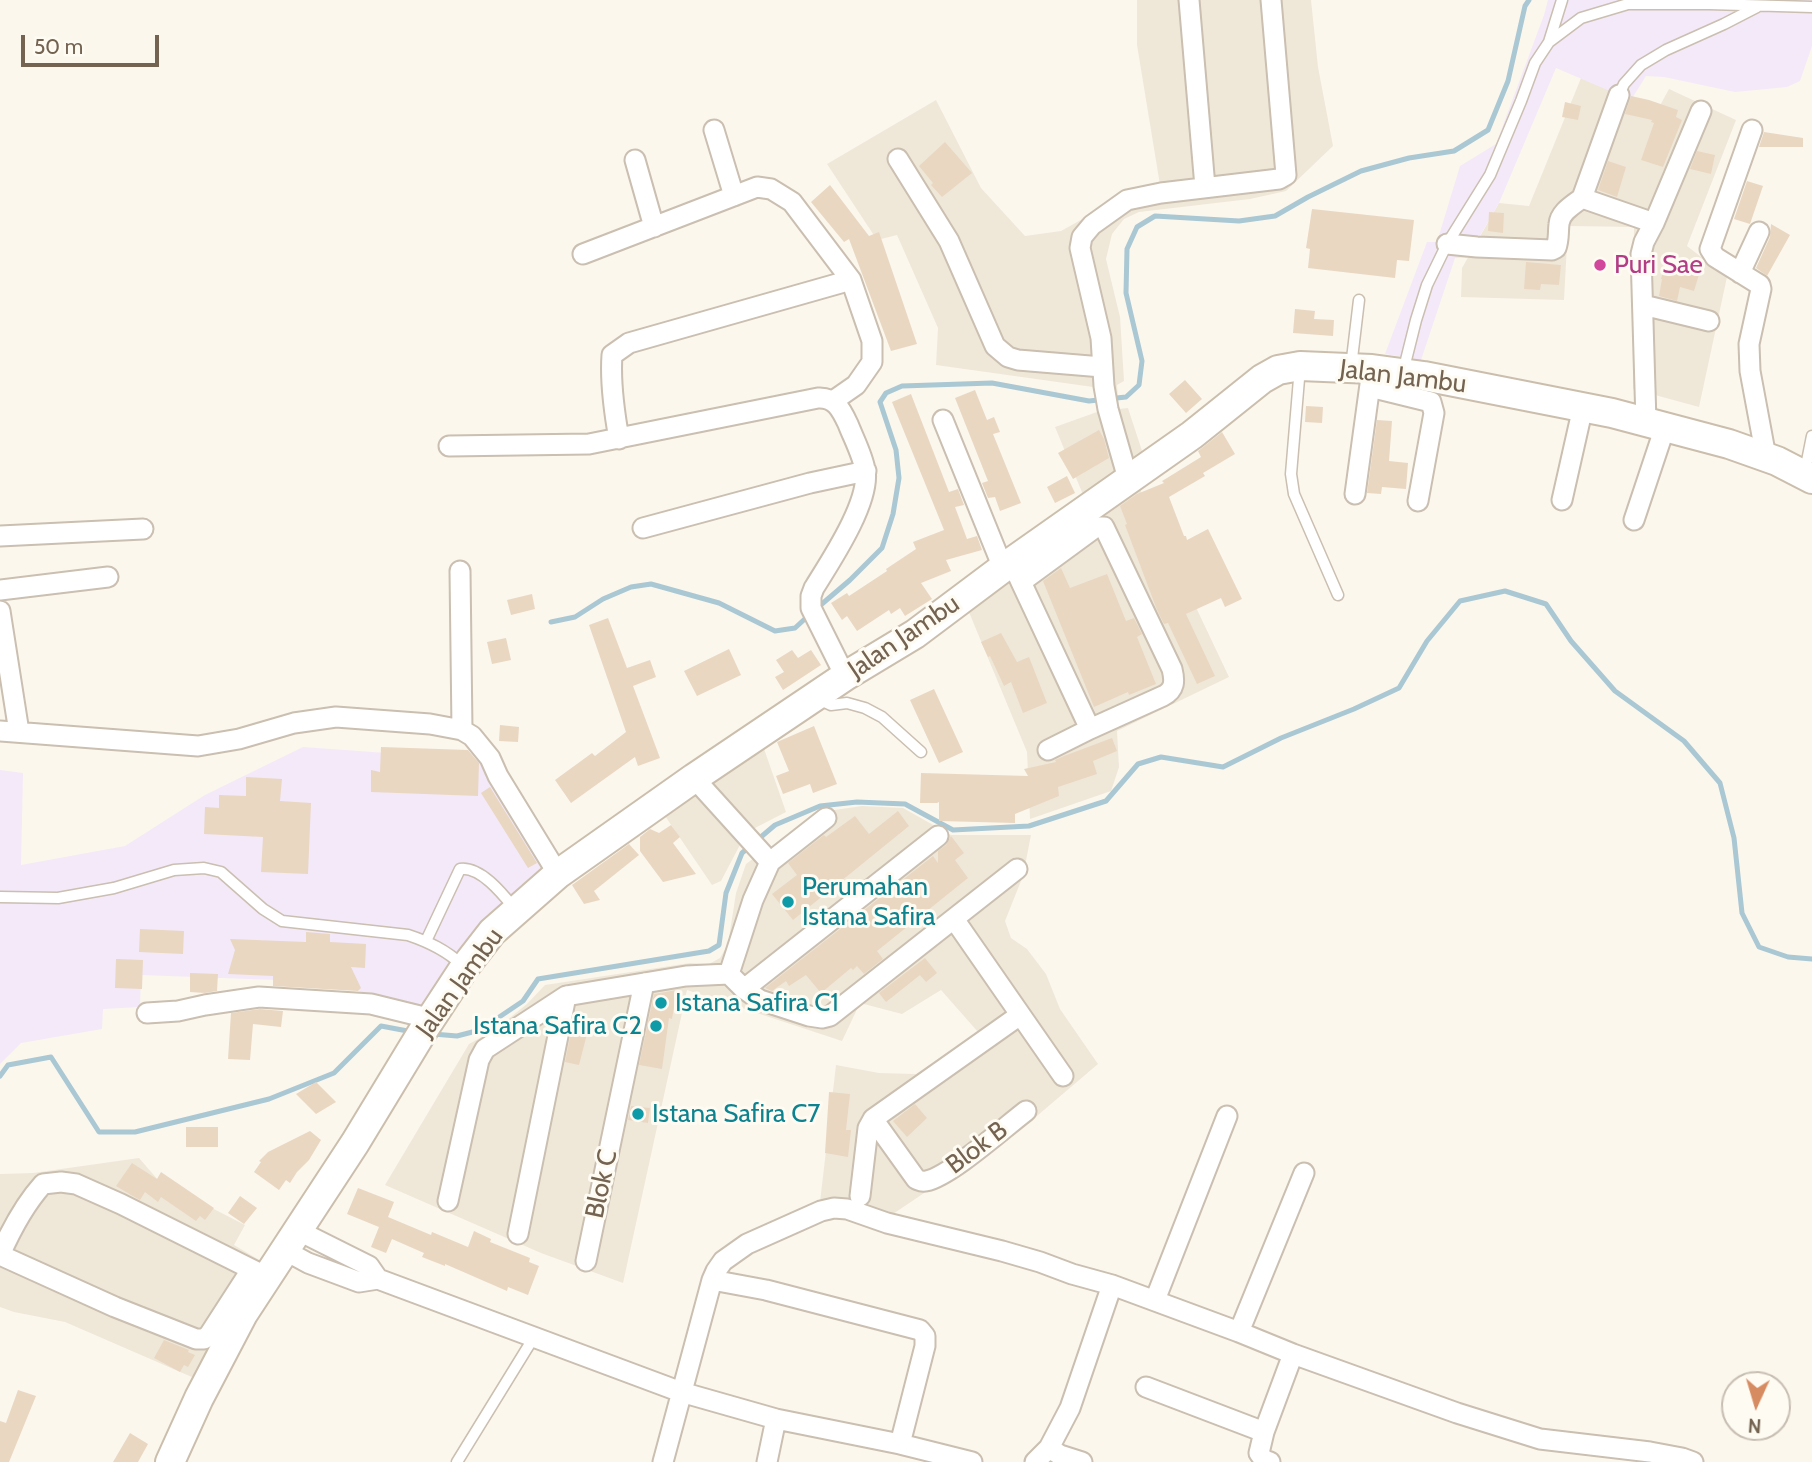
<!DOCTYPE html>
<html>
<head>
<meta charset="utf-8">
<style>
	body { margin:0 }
	#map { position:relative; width:1812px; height:1462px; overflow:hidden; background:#fbf7ed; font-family:Cabin,sans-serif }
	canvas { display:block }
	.north { position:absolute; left:1721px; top:1371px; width:70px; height:70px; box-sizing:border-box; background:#fefbf3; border:2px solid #c7beb2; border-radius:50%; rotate:184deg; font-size:19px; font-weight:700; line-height:28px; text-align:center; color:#746351 }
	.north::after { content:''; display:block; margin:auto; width:24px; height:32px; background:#d78b60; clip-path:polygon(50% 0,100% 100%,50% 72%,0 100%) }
	.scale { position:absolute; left:21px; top:35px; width:138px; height:32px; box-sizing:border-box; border:4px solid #746351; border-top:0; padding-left:9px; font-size:21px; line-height:24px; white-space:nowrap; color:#746351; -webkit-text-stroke:5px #fefbf3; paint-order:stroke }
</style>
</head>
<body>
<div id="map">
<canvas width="1812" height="1462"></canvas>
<div class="north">N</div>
<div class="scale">50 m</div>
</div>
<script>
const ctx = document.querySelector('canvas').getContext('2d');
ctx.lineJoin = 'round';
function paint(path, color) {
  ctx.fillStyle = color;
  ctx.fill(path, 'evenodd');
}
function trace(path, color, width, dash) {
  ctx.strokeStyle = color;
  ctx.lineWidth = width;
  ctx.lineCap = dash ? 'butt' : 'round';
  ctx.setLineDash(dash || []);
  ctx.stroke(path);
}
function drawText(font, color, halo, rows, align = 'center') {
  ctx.font = font + ' Cabin,sans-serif';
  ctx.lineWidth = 6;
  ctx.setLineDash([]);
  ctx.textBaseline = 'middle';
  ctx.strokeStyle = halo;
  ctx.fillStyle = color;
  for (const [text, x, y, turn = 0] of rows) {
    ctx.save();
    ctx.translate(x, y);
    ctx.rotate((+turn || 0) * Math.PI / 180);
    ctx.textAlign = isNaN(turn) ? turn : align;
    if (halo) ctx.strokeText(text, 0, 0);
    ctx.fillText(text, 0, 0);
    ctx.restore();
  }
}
const residential = new Path2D(`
	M1137 0H1311L1318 67 1333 146 1286 191 1250 199 1139 212 1124 219 1112 234 1106 259 1120 317 1124 381 1117 385 1119 409 1128 408 1145 460 1084 497 1055 427 1097 412 1093 387 936 365 938 328 897 235 877 240 827 164 936 100 981 188 1025 236 1061 231 1131 192 1160 185 1137 45Z
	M1581 78 1657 111 1669 89 1736 120 1687 246 1727 277 1699 407 1633 389 1634 227 1568 226 1564 300 1461 297 1462 268 1499 203 1529 206Z
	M1138 485 1229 677 1117 731 1119 767 1111 791 1030 819 1027 752 966 605Z
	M762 743 786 812 753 829 769 848 821 812 862 806 903 808 951 835H1031L1023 876 1005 921 1011 938 1027 949 1046 974 1060 1009 1098 1064 1031 1121 890 1216 820 1202 836 1065 879 1073 916 1074 978 1032 941 990 902 1014 860 1003 842 1041 687 990 623 1283 541 1253 385 1185 469 1044 496 1029 527 1004 545 985 690 963 709 964 720 958 728 944 736 893 746 864 754 858 741 843 721 881 712 885 661 810Z
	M139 1158 159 1181 245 1225 234 1245 261 1261 201 1381 65 1322 14 1312 0 1307V1174L33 1173Z`);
const education = new Path2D(`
	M1548 0H1812V46L1800 81 1787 87 1735 92 1664 77 1646 76 1631 100 1556 68 1499 203 1467 258H1455L1421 360 1385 354 1427 242H1437L1460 166 1496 144 1544 15Z
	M303 747 484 760 545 865 473 931 422 1013 361 1000 358 983 141 975 140 1007 103 1009 102 1029 21 1043 0 1064V770L23 773 21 865 125 846 205 795Z`);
const stream = new Path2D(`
	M816 609 850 580 882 548 893 514 899 478 896 450 880 402 886 393 902 386 992 383 1089 401 1126 397 1139 385 1142 361 1126 293 1127 249 1137 227 1155 216 1239 221 1275 216 1308 197 1361 171 1409 158 1454 151 1488 130 1508 81 1525 6 1529 0
	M551 622 575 617 603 599 631 587 651 584 719 603 775 631 795 628 808 616
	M433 1034 457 1036 480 1030 523 1001 538 979 709 951 719 945 726 893 742 853 775 825 820 806 857 802 905 804 953 830 1029 826 1106 801 1138 764 1161 757 1223 767 1281 738 1354 709 1399 688 1427 641 1460 601 1505 591 1546 604 1571 641 1615 691 1684 741 1720 783 1734 838 1742 913 1759 947 1788 957 1812 959
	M0 1076 8 1065 51 1057 99 1132H135L269 1099 334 1073 381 1026 413 1032`);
const building = new Path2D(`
	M1631 96 1649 100 1678 110 1676 117 1682 120 1663 167 1641 160 1654 123 1651 122 1652 120 1625 114Z
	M1565 102 1581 106 1578 120 1562 117Z
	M1764 132 1803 138V147H1759Z
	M945 142 972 173 942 197 931 185 933 183 919 166Z
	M1697 151 1715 155 1711 174 1690 169Z
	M1608 161 1626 167 1617 197 1598 190Z
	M1747 181 1763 186 1750 224 1734 219Z
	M830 185 869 236 879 232 917 344 891 351 849 239 844 242 811 202Z
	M1312 209 1414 220 1409 261 1397 260 1395 278 1308 268 1310 249 1306 248Z
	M1489 212 1504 213 1503 233 1488 231Z
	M1771 224 1790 235 1767 276 1756 268 1770 237Z
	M1667 257 1701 268 1694 291 1680 287 1677 301 1659 296 1662 279H1661Z
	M1526 262 1561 265 1559 285 1541 284 1540 290 1524 289Z
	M1295 309 1315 311 1314 319 1334 320 1333 336 1293 333Z
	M1185 380 1202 399 1186 413 1169 394Z
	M975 390 987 420 994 417 1000 432 993 434 1021 503 1000 511 995 497 988 498 982 483 988 481 955 398Z
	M911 394 949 492 958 489 964 505 955 507 967 539 977 536 982 550 946 560 951 571 921 583 932 599 905 616 900 608 891 614 889 610 857 631 847 616 842 620 831 603 847 593 849 596 887 571 886 569 916 549 913 542 944 530 892 402Z
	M1306 406 1323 407 1322 423 1305 422Z
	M1377 420 1392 421 1389 461 1408 463 1406 489 1382 487 1381 494 1367 493Z
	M1099 430 1104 439 1109 458 1073 479 1058 453Z
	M1222 432 1235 454 1203 473 1205 476 1169 497 1184 536H1186L1187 540 1208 529 1242 599 1225 607 1221 598 1186 614 1215 676 1197 684 1168 623 1164 624 1157 610 1125 525 1127 524 1120 506 1137 494 1164 483 1162 481 1167 478 1201 457 1198 451Z
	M1067 476 1075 493 1055 503 1047 487Z
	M1061 568 1070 588 1107 574 1126 621 1134 618 1142 634 1137 637 1156 684 1129 695 1128 692 1094 707 1043 581Z
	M532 594 535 609 511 615 507 600Z
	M608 618 627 668 650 660 656 677 633 686 660 758 638 766 635 757 571 803 555 780 592 753 595 756 626 732 589 625Z
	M1001 633 1017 662 1029 657 1047 703 1023 713 1011 682 1004 686 990 656 988 657 981 642Z
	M506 638 511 660 492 664 487 642Z
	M729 649 741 675 697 696 684 671Z
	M792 650 798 658 811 650 821 665 783 690 775 677 784 672 776 660Z
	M934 689 963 752 939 763 910 700Z
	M500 725 519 727 518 742 499 741Z
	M814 726 837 784 813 793 810 784 783 794 776 776 789 771 777 742Z
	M1112 738 1117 751 1093 761 1097 774 1058 787 1059 796 1015 814V823L939 821V802L937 803H920L921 773 1028 776 1024 769 1056 762 1055 760 1064 756Z
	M381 747 468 750 479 763 478 796 371 792V770L380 772Z
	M246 777 282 779 280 801 311 803 308 874 261 872 263 837 204 834 205 807 219 808V795L246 796Z
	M490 787 537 863 528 868 481 793Z
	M898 811 909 826 793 920 772 894 797 875 788 863 824 835 826 837 855 816 869 834Z
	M671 825 680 837 673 843 696 874 663 882 640 851V837L650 829 659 833Z
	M951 836 964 853 955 860 968 878 877 951 883 959 864 974 857 966 853 970 851 968 821 993 806 975 789 986 786 981 772 991 765 988 933 856 938 863V851L946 845Z
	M629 844 639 855 594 891 600 900 584 904 572 885Z
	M140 929 184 931 183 954 139 952Z
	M306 932 330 934V942L366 944 365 968 351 967 361 988 358 991 273 986V976L228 974 235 950 230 939 306 942Z
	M925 958 937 973 926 982 920 975 886 1002 879 993Z
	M116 959 143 960 142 989 115 988Z
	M190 973 218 974 217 991 205 993 190 992Z
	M677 990 672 1019 669 1018 662 1069 639 1065 654 994Z
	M260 1009 283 1011 281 1027 253 1024 250 1060 228 1059 231 1013Z
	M572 1027 588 1030 579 1065 565 1062Z
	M316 1082 336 1102 316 1114 296 1094Z
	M829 1092 850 1094 846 1130H851L848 1157 825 1153Z
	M915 1104 927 1118 907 1137 893 1121Z
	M631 1106 650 1108 648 1123 628 1120Z
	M186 1127H218V1147H186Z
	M310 1131 321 1140 309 1160 297 1172 290 1183 286 1180 279 1190 254 1172 261 1162 259 1161 268 1152Z
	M132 1163 157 1179 161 1172 214 1208 205 1220 200 1216 196 1221 161 1197 158 1202 145 1192 140 1200 131 1195 116 1186Z
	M358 1188 394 1202 388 1217 431 1235 432 1232 468 1247 474 1231 491 1239 490 1242 530 1258 529 1262 539 1266 528 1295 508 1287 507 1291 445 1264V1266L422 1257 424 1253 392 1239 386 1253 371 1247 379 1227 347 1214Z
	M240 1196 257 1208 244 1224 228 1213Z
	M164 1340 189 1350 188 1352 195 1355 188 1367 184 1365 180 1372 154 1358Z
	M18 1390 36 1396 9 1462H0V1421L6 1423Z
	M130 1433 148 1444 138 1462H113Z`);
const lane = new Path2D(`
	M1549 42 1562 0
	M1619 95 1624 84 1641 65 1666 50 1724 24 1757 7
	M1300 367 1291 474 1294 494 1338 595
	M1351 367 1359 300
	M1403 372 1416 320 1427 285 1447 244 1490 175 1521 101 1535 63 1549 42 1581 18 1628 4H1709L1812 7
	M1805 471 1812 436
	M820 700 831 705 847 703 865 708 882 717 921 752
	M0 897 58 898 114 888 174 870 204 868 221 872 263 909 282 921 408 935C429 942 446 950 462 965
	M426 941 460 869C480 866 502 893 514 908
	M457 1462 534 1337`);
const street = new Path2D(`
	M1189 0 1205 187
	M714 130 734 196
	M1752 130 1710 249 1715 257 1760 285 1761 289 1749 344 1750 371 1766 457
	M898 159 949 241 995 346 1008 357 1018 360 1102 367
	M635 160 654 227
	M1582 198 1619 95
	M1447 244 1477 247 1552 250 1556 248C1559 240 1558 233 1559 224 1560 212 1573 205 1582 198L1654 223
	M583 254 757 187 771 189 792 202 851 280 872 341V362L856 385 833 401
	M1740 273 1759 232
	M1643 305 1709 321
	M1370 387 1431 402 1434 413 1418 501
	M943 420 1003 568
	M1646 422 1641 254 1644 242 1654 223 1701 111
	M619 439C614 411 610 382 612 355L629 343 851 280
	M449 446 589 444 818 398C835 397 841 409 848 424 853 437 863 456 865 470 871 501 830 562 814 588L811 596V608L839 664 847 675
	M1128 479 1108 409 1104 386 1101 338 1080 248 1082 237 1092 225 1127 200 1161 193 1279 179 1286 175 1271 0
	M1355 494 1371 377
	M1562 500 1583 407
	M1634 520 1665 427
	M643 528 810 483 866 471
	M0 536 143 529
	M1012 562 1021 582 1090 729 1163 696C1175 690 1175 681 1172 669L1104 527H1096L1021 582
	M460 571 462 730
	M0 590 108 577
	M0 611 19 732
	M0 731 198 746 239 739 294 723 336 717 430 724 462 730 472 736 490 758 498 776 558 874
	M1048 750 1090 729
	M694 778 770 862
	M826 818 770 862 753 900 729 974 744 989 760 1000 809 1016 822 1018 830 1016 1017 869
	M954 919 1063 1076
	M744 989 938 836
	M147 1013 178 1011 205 1005 259 997 371 1004 432 1019
	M1020 1015 873 1119 916 1179C921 1181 921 1182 926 1181 949 1177 1005 1127 1026 1111
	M860 1196 868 1128 873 1119
	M448 1201 479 1060 485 1049 566 996 686 976 729 974
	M299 1231 369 1266 378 1279
	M518 1234 566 996
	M286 1251 308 1263 359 1282 378 1279 681 1392 776 1419 900 1444 972 1462
	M0 1255C11 1230 24 1205 43 1184L61 1182 76 1184 121 1204 267 1277
	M0 1255 115 1307 196 1339H204L209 1335 251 1270
	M586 1261 644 983
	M712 1280 716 1271 723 1261 747 1244 821 1211 834 1208 847 1209 887 1223 1002 1251 1040 1262 1072 1274 1112 1285 1239 1332 1293 1354 1457 1413 1540 1439 1650 1452 1682 1458 1693 1462
	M1155 1300 1227 1116
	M1239 1332 1304 1173
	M1146 1387 1264 1432
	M1049 1448 1060 1455 1082 1462
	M663 1462 712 1280 766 1290 920 1330 925 1336V1346L900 1444
	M767 1462 776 1419
	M1035 1462 1049 1448 1070 1408 1112 1285
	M1270 1462 1264 1460 1259 1453 1264 1432 1293 1354`);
const secondary = new Path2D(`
	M170 1462 199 1398 243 1314 355 1143 426 1026 464 968 492 932 558 874 694 778 847 675 915 634 1003 568 1192 435 1262 379 1278 370 1300 366 1372 369 1424 376 1612 413 1729 444 1777 461 1812 479`);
const markers = [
	[1600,265,7,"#d1479c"],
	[788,902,7,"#0f9aa8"],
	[661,1003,7,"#0f9aa8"],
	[656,1026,7,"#0f9aa8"],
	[638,1114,7,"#0f9aa8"]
];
const hotelNames = [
	["Puri Sae",1614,265]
];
const streetNames = [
	["Jalan Jambu",1403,377,7],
	["Jalan Jambu",904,637,-34],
	["Jalan Jambu",460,983,-54],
	["Blok B",977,1148,-37],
	["Blok C",602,1184,-78]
];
const cultureNames = [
	["Perumahan",802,887],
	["Istana Safira",802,917],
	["Istana Safira C1",675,1003],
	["Istana Safira C2",642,1026,"right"],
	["Istana Safira C7",652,1114]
];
paint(residential, '#efe8d9');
paint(education, '#f4e9f8');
trace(stream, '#aac7d4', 5);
paint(building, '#e9d7c2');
trace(lane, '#cabfb0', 13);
trace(street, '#cabfb0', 23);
trace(secondary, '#cbbeac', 32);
trace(lane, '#fff', 10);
trace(street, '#fff', 19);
trace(secondary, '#fff', 28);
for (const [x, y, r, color] of markers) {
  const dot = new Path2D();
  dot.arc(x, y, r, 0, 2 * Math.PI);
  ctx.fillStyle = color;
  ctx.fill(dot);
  trace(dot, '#fefbf3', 2.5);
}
drawText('26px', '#b23c85', '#fefbf3', hotelNames, 'left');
drawText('26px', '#746351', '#fefbf3', streetNames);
drawText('26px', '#0d838f', '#fefbf3', cultureNames, 'left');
</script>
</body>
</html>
